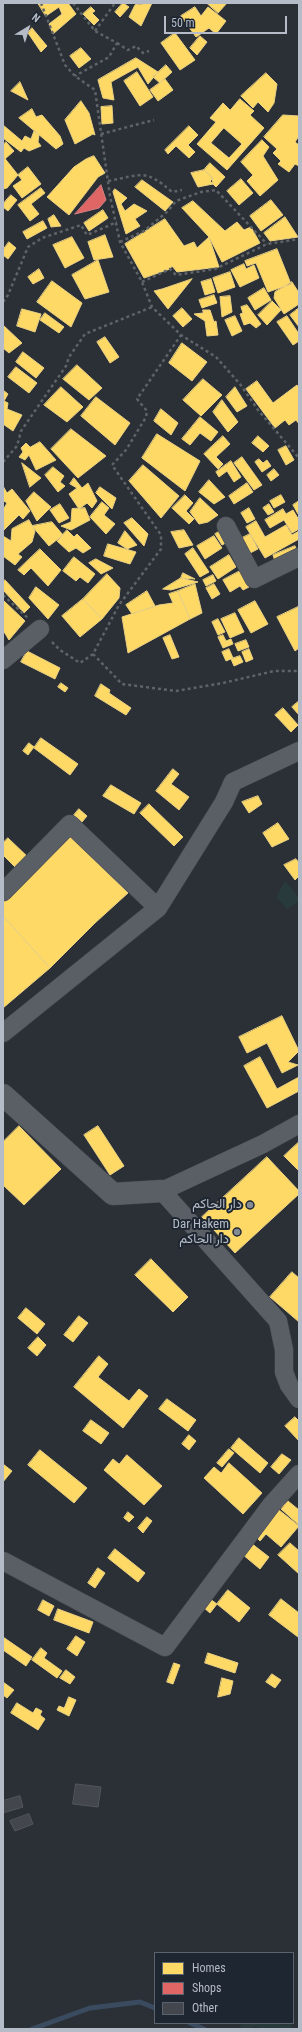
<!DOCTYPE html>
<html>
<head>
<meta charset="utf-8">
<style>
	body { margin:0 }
	#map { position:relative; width:302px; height:2032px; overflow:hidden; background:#2b3036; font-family:"Roboto Condensed",sans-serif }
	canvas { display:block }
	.frame { position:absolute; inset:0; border:4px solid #b5bcc7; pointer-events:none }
	.legend { position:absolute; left:154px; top:1952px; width:140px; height:72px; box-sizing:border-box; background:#1e2631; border:1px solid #5a626d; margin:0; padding:5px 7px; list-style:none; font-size:12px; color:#b5bcc7 }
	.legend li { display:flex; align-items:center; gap:8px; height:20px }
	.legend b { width:20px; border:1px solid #5a626d }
	.north { position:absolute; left:8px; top:8px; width:40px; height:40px; -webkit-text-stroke:3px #1e2631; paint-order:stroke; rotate:38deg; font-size:11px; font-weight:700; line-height:16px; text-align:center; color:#b5bcc7 }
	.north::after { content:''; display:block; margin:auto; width:14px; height:18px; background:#b5bcc7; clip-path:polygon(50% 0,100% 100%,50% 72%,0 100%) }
	.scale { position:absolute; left:164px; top:16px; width:123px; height:18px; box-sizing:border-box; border:2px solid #b5bcc7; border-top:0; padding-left:5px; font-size:12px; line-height:14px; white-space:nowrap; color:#b5bcc7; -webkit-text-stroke:3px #1e2631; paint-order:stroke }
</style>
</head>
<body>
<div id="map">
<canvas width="302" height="2032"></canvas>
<div class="frame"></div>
<ul class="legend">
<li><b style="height:11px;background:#ffd966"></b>Homes</li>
<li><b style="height:11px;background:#e06666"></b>Shops</li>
<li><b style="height:11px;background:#43474d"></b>Other</li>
</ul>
<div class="north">N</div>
<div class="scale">50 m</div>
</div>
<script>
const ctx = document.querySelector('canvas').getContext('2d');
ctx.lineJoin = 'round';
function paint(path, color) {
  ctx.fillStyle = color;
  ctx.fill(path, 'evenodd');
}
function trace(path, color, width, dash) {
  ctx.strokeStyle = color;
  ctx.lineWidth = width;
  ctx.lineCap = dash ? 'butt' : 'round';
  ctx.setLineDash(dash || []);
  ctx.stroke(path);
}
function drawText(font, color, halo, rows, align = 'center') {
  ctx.font = font + ' "Roboto Condensed",Vazirmatn,sans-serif';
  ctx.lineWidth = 4;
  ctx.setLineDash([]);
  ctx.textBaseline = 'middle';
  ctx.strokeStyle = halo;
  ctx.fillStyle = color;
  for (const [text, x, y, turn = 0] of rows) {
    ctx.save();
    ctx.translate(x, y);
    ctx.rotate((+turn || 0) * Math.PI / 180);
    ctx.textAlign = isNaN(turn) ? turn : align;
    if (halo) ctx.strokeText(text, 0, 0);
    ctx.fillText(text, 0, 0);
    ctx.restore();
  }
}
const green = new Path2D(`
	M285 881 299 898V901L287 909 276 897Z
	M241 2023H280L284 2025 292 2023 291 2029H262L254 2026V2029H240Z`);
const homes = new Path2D(`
	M38 3H68L76 14 53 34 49 24 62 14 59 7 46 16Z
	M123 3 129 7 120 17 115 12Z
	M152 3 141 26 129 17 135 5Z
	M207 3H227L218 13Z
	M91 7 95 11 92 13 99 20 94 25 83 14Z
	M195 7 201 16 208 7 226 21 216 34 209 28 196 37 181 16Z
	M32 28 47 46 41 52 28 33Z
	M175 33 195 60 180 70 161 43Z
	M200 36 207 42 197 55 190 48Z
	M81 48 91 59 79 68 70 56Z
	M136 58 158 72 148 84 138 67 111 82 114 100 103 98 98 80Z
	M166 65 172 72 160 83 153 77Z
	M137 72 153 97 140 106 124 81Z
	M266 73 277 84 274 103 268 112 258 102 253 108 241 96Z
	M165 79 173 90 158 101 150 90Z
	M20 82 28 100 11 91Z
	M240 99 254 111 250 115 264 128 227 170 197 144 216 122 210 118 223 103 230 110ZM224 128 242 144 229 158 211 143Z
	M81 101 89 113 95 135 93 134 75 144 65 120Z
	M112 106 113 123 102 124 101 107Z
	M32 109 36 117 42 115 60 136 63 144 56 149 19 118Z
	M283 115 299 116V136L295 142 299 145V166L295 164 289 172 278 164 281 161 273 153 277 149 264 137Z
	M3 125 22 141 25 136 31 139 34 131 39 135 38 142 41 146 29 151 24 148 21 152 3 138Z
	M189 126 198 135 188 145 195 152 189 158 176 146 168 154 165 150Z
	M262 140 269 147 263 156 278 180 260 196 247 181 253 175 241 162Z
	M6 142 14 151 5 159 3 156V145Z
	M3 156 18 175 7 188 3 189Z
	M94 156 105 173 98 177 69 215 47 197 74 167 86 159Z
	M210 163 225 177 216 187 210 181 213 178 204 170Z
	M28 167 41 184 22 198 13 186 22 180 18 175Z
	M204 170 211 176 213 184 198 187 191 173Z
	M241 179 253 193 239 205 227 191Z
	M142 180 173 202 165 211 135 187Z
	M41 188 45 193 31 204 39 214 30 221 18 205Z
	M115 189 127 198 121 204 125 211 134 204 147 211 135 219 140 226 126 234 113 192Z
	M11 195 17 200 8 211 3 207V204Z
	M271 200 283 215 261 231 250 216Z
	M193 201 225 231 237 222 244 230 251 227 260 243 222 262 209 237 182 208Z
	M103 210 108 218 89 231 84 223Z
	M54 215 61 226 51 227 48 219Z
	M285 217 298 237 270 241 264 233Z
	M165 219 184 246 194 242 197 248 209 237 219 267 177 272 172 266 170 269 144 278 125 244Z
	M43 221 47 228 27 239 23 232Z
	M105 235 113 257 94 260 88 242Z
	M72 237 84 258 65 268 53 245Z
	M9 242 16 248 8 259 3 255V250Z
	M277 249 291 284 268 292 256 263 247 266 245 261Z
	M98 260 109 292 85 299 72 275Z
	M244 264 246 269 254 265 259 278 240 287 231 270Z
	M39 269 44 278 33 284 28 277Z
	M230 272 235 287 218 293 213 278Z
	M192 279 168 309 154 291 162 289Z
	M211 279 215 292 205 295 201 282Z
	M52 281 82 303 71 327 37 302Z
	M292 282 299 293V304L284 314 274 298 275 292Z
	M264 288 271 300 255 310 248 298Z
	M214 295 217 303 202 308 199 300Z
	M230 296 232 312 222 317 220 297Z
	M272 301 281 310 267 325 258 315Z
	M247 305 261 324 256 328 250 323 244 325 240 314 243 313 241 307Z
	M182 308 192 319 183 327 173 316Z
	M299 308V327L290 315Z
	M22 309 41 314 35 332 17 326Z
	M203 310H210L214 322 216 321 218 335 207 336 205 321 194 314 203 313Z
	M45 313 64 327 59 333 40 320Z
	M235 316 242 331 232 336 225 320Z
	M287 316 299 334V341L293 345 277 322Z
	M3 325 22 343 9 353 3 348Z
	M105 337 119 357 110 363 97 342Z
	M182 343 207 362 192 381 169 363Z
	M23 352 44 368 36 378 16 362Z
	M77 365 102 388 89 400 63 379Z
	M16 367 37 383 29 393 8 377Z
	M203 379 222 395 201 416 183 400Z
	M257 381 273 403 297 385 299 388V424L296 420 289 425 285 420 275 428 246 389Z
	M61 387 83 407 67 422 44 405Z
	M235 387 247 406 237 412 226 397Z
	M3 390 8 394 4 401 8 403 7 409 22 415 13 431 3 424Z
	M96 397 130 423 115 445 81 416Z
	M222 400 238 422 228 432 213 412Z
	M161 409 178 423 171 435 154 421Z
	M200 417 218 432 211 441 200 433 190 445 182 439Z
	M71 429 106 456 78 478 51 449Z
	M157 434 200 461 185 491 142 458Z
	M223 436 230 444 216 457 223 464 218 469 204 454Z
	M258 436 269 446 263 452 252 443Z
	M40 442 56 460 36 470 29 455 25 460 19 457 23 452 21 448 26 443 30 447Z
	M286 446 294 460 286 465 278 450Z
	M242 457 262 485 254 490 234 463Z
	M259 459 263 463 267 460 271 466 262 472 255 462Z
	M231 461 241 477 234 482 227 471 219 477 216 472Z
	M22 463 41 478 30 487Z
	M143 465 179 496 161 518 129 481Z
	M53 467 64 476 60 482 65 486 58 492 45 475Z
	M274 469 279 475 271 481 267 475Z
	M74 478 82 488 88 483 97 501 92 508 87 503 79 509 69 494 77 488 70 484Z
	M209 480 225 497 214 504 199 492Z
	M247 483 253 492 234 504 229 496Z
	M3 486 7 493 12 489 30 511 23 519 19 515 4 530 3 510 7 503 4 501 3 502Z
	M100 487 116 498 112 509 96 493Z
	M34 492 51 507 37 521 26 501Z
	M185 495 193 503 186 511 194 519 189 524 172 508Z
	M281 495 285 502 274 508 270 501Z
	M200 498 218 515 208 522 199 524 190 512Z
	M299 501V513L298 514 293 505Z
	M102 502 109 508 104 515 115 524 106 534 90 517Z
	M60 504 69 518 59 523 50 510Z
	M269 504 274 512 268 515 263 508Z
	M85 508 90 520 71 530 61 526 71 522 72 509Z
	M249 508 255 519 247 523 241 513Z
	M283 509 286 514 293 510 299 520V529L292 533 284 520 270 528 265 520Z
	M132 518 148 534 144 546 124 523Z
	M29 520 35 531 32 542 18 554 22 557 15 565 3 556V536L11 541 12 529Z
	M256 521 265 537 286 525 292 535 299 531V539L265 558 246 527Z
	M52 522 63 535 49 546 32 526Z
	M224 529 231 540 222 545 215 534Z
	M67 530 74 537 77 534 91 548 83 553 76 548 69 552 57 541Z
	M184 530 193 545 179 548 171 532Z
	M125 531 137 545 127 549 118 543Z
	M250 534 258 549 244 556 236 541Z
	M214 536 222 548 205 559 197 546Z
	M108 544 136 552 130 564 104 556Z
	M295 546 299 555 276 564 273 555Z
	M193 548 209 572 200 577 185 554Z
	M40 549 61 570 48 586 31 568 24 575 18 570Z
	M229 555 236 567 218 579 210 567Z
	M74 557 95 574 88 583 80 577 76 581 63 571Z
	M96 559 113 568 101 574 89 563Z
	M240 571 249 587 243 590 240 586 230 592 223 580Z
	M183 573 195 579 181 578Z
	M107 574 120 588 119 598 102 619 83 599Z
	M213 575 216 581 206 586 203 580Z
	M181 578 198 582 171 590 163 589Z
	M5 580 30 607 24 613 3 590V582Z
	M195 584 202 613 190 619 178 591Z
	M214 584 220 594 212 599 206 588Z
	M36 587 59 605 48 619 29 598Z
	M147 591 155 606 132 614 126 605Z
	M178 591 190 619 128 653 122 617 159 605 173 603 169 594Z
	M83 599 102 619 80 637 62 616Z
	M3 600 25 621 9 640 3 630Z
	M255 601 268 624 251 633 238 610Z
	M298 607 299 648 295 651 277 617Z
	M235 613 244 632 230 638 221 619Z
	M218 619 225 632 218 635 212 622Z
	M170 635 179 657 172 659 163 638Z
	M223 635 226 641 231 639 233 644 223 648 218 637Z
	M246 640 249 647 238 651 235 644Z
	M229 649 233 658 226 661 222 652Z
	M249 649 253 659 246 662 242 652Z
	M27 651 60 668 55 679 21 662Z
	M240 656 243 662 234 666 231 659Z
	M61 683 68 688 65 692 58 687Z
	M101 684 110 690 109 693 131 708 126 715 95 696Z
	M299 701V715L292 707Z
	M283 708 298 725 291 732 275 715Z
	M41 738 78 764 70 775 34 748Z
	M29 743 34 747 28 755 23 751Z
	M173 769 179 774 171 784 189 797 179 810 156 791Z
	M111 785 141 803 134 814 103 796Z
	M258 796 262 804 249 813 242 802Z
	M149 804 183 837 174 846 140 813Z
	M79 809 87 816 82 822 74 815Z
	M278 823 289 839 272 847 263 833Z
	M68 834 128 893 95 923 50 968 3 916V902Z
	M8 838 30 859 19 871 3 855V843Z
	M296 859 299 863V876L295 880 284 865Z
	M3 916 50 968 3 1008Z
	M282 1016 299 1051 288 1062 298 1065 282 1073 267 1043 247 1053 239 1037Z
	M260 1057 277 1089 299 1077V1091L267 1108 244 1066Z
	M19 1126 61 1169 24 1205 3 1185V1142Z
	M98 1126 124 1166 110 1175 84 1135Z
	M299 1142V1171L284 1156Z
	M267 1157 299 1191V1194L235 1253 202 1217Z
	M151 1259 188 1297 173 1312 135 1275Z
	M292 1272 299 1278V1322L270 1297Z
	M26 1308 45 1324 37 1334 18 1318Z
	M79 1316 88 1323 73 1342 64 1335Z
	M38 1337 46 1345 37 1356 28 1348Z
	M99 1356 108 1364 98 1377 129 1401 139 1389 148 1396 123 1428 74 1387Z
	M167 1399 196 1420 188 1431 159 1409Z
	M295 1417 299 1421V1441L285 1426Z
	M91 1420 109 1433 101 1444 83 1431Z
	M189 1435 196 1441 189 1450 182 1444Z
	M239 1438 268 1463 260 1473 231 1448Z
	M229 1449 234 1453 222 1467 217 1463Z
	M40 1450 87 1488 74 1503 28 1465Z
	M282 1454 291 1460 279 1474 271 1467Z
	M127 1455 162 1486 144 1505 104 1470 113 1459 119 1464Z
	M229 1463 262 1493 243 1514 204 1478 214 1467 221 1473Z
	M3 1464 12 1471 3 1482Z
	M288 1501 299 1510V1525L281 1509Z
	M279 1510 299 1526 281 1547 266 1534 260 1541 256 1537Z
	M128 1512 134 1517 129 1522 124 1518Z
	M147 1517 152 1521 143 1533 138 1528Z
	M251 1543 269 1557 260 1569 242 1554Z
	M290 1543 299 1551V1574L278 1555Z
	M115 1549 145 1573 138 1582 108 1558Z
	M98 1568 105 1573 95 1588 88 1583Z
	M228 1590 250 1608 239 1622 217 1604Z
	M210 1599 217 1604 210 1613 203 1607Z
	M281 1599 299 1613 298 1637 269 1615Z
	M43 1600 54 1606 49 1616 38 1610Z
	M58 1609 93 1622 89 1633 54 1620Z
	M76 1636 85 1642 77 1656 67 1649Z
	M3 1637 32 1657 26 1666 3 1650Z
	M41 1648 47 1653 44 1658 62 1671 57 1678 32 1660Z
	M208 1653 238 1663 235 1673 205 1663Z
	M174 1663 180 1665 173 1684 167 1682Z
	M66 1670 75 1677 70 1684 60 1678Z
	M272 1674 281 1680 275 1688 266 1682Z
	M222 1678 233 1681 230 1694 218 1697Z
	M3 1682 14 1690 7 1698 3 1695Z
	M69 1697 76 1700 69 1716 57 1710 59 1706 64 1708Z
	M17 1703 33 1713 36 1708 42 1711 40 1715 45 1719 38 1730 11 1713Z`);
const shops = new Path2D(`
	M101 185 106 200 99 208 75 214Z`);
const stream = new Path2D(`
	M190 2023 204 2029
	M32 2029 90 2008 140 2002 155 2008`);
const building = new Path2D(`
	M76 1784 101 1787 98 1807 73 1804Z
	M20 1796 23 1807 3 1813V1801Z
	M29 1814 33 1824 15 1831 10 1821Z`);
const path = new Path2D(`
	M41 3 65 65 75 76 95 90 110 196 120 242 142 282 152 307 181 335 216 357 240 384 258 410 299 458
	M73 3 95 31 117 43 109 57 75 76
	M95 31 115 3
	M117 43 128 50 136 46 143 53 149 51
	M101 134 154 120
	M108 181C141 175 145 168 172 192L182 190
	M120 242 144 231 168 211 176 201 201 192 216 190 267 244
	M142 282 170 269 176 275 215 269 267 244 299 239
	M3 302 8 295 28 247 42 238 81 225 87 235 117 222
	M3 462 17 446 21 431 66 366 69 357 85 334 152 307
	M3 595 28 618
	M52 642 60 650 80 663 93 654 119 605 161 549V535L112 465 126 450 146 417 147 411 137 399 181 335
	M93 654 122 684 176 691 223 683 274 671H299`);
const minor = new Path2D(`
	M226 526 254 579 299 557
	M3 660 40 629
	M3 892 70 824 158 908
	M3 1033 158 908 224 802 233 782 299 751
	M299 1124 263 1144 162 1191 278 1321 284 1350V1372L289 1385 299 1399
	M3 1561 165 1647 272 1504 299 1474`);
const tertiary = new Path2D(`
	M3 1095 113 1194 162 1191`);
const markers = [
	[250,1205,4,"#858b94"],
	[237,1232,4,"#858b94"]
];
const poiNames = [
	["دار الحاكم",242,1205],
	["Dar Hakem",229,1225],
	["دار الحاكم",229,1240]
];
paint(green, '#283a3c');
paint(homes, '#ffd966');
trace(homes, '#e9d083', 1);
paint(shops, '#e06666');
trace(shops, '#d38083', 1);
trace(stream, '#3a4a5f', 5);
paint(building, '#43474d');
trace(building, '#52575e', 1);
trace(minor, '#484c51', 19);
trace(tertiary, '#484c51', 23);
trace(path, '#5e6368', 2.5, [3, 3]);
trace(minor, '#5a5e65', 18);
trace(tertiary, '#5a5e65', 22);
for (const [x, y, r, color] of markers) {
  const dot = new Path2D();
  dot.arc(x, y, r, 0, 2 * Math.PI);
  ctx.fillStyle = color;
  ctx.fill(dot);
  trace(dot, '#1e2631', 1.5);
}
drawText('13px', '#b5bcc7', '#1e2631', poiNames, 'right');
</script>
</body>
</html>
